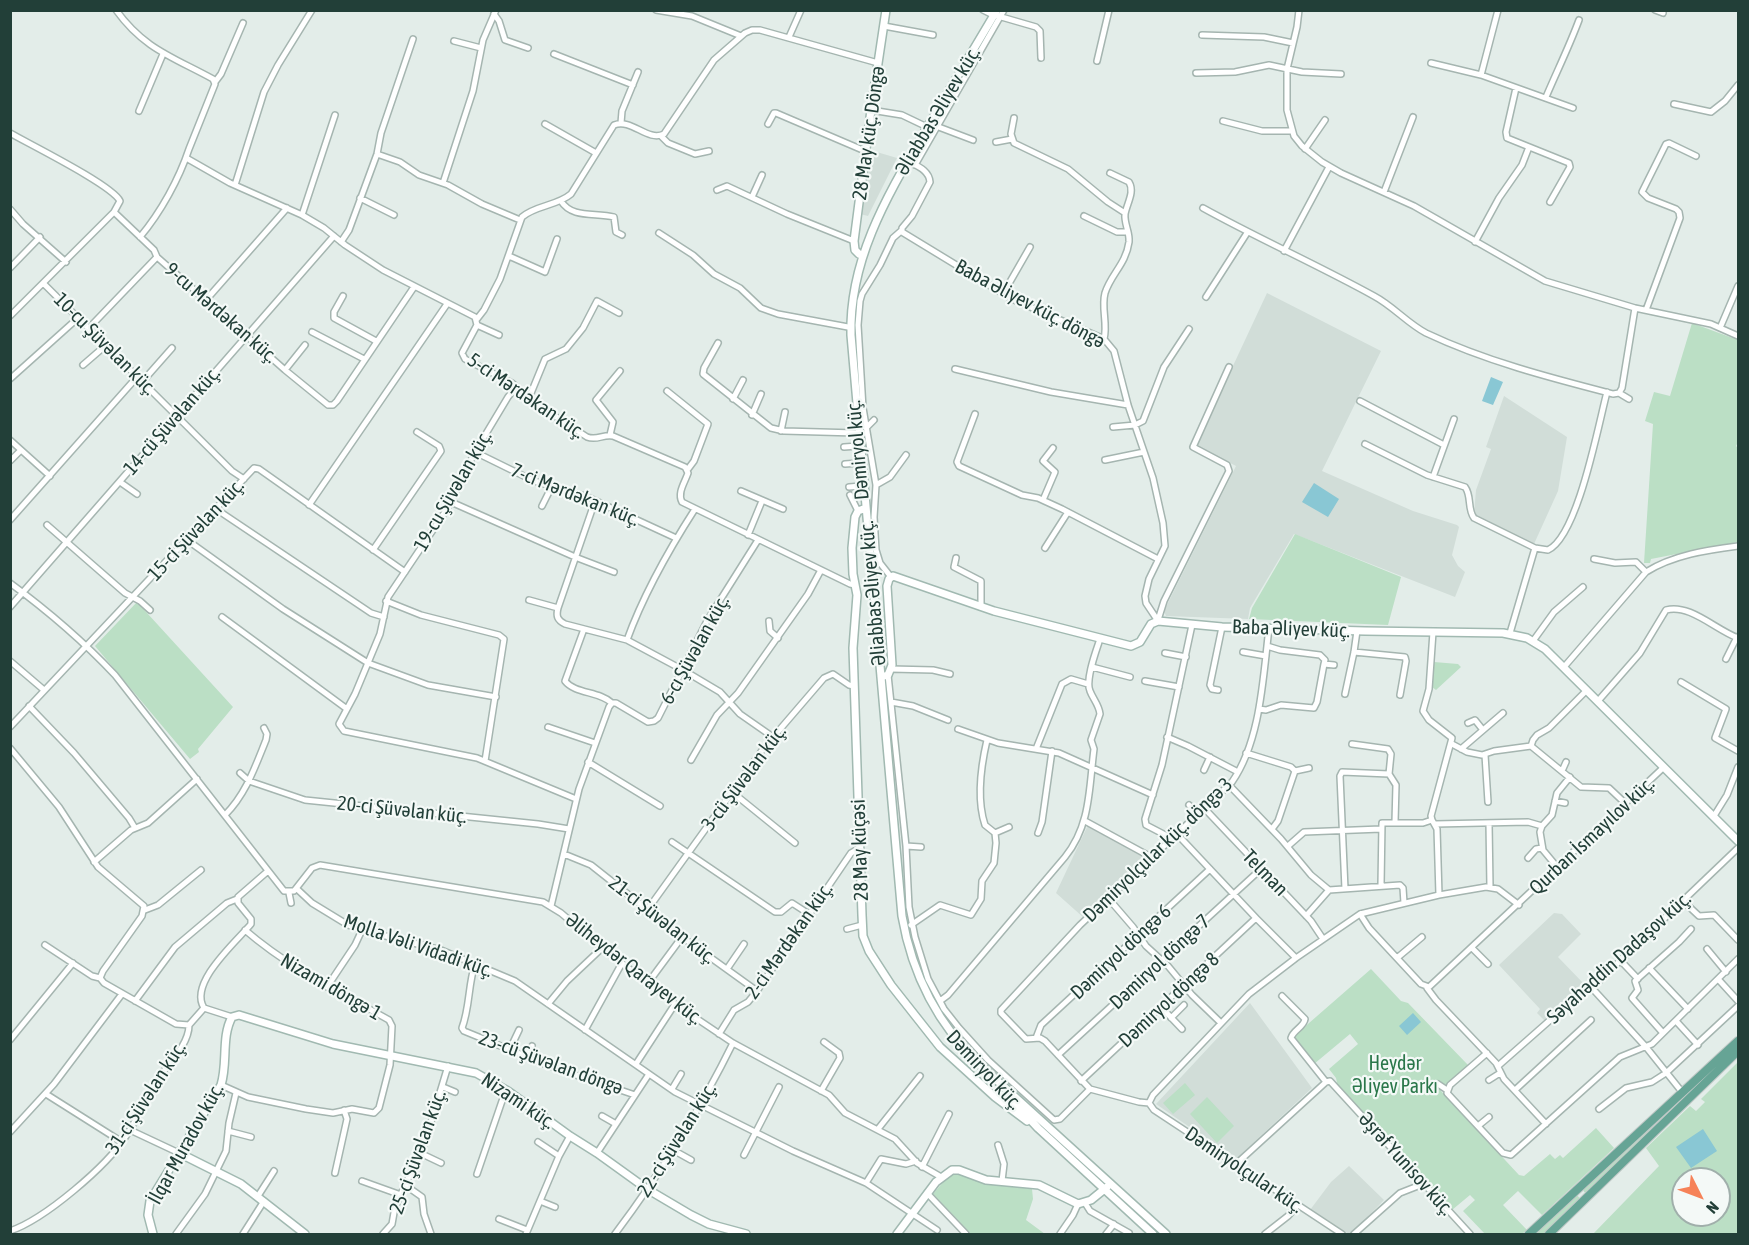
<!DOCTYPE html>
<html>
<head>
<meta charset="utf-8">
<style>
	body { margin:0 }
	#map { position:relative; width:1749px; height:1245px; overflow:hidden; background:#e3ede9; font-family:"Asap Condensed",sans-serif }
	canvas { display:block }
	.frame { position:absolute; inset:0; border:12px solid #223f38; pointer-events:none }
	.north { position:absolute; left:1671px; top:1167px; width:60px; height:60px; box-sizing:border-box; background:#f4f9f7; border:2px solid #a0afab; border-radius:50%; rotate:132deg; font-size:16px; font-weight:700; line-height:24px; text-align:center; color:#223f38 }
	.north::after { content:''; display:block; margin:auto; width:21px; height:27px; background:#f68258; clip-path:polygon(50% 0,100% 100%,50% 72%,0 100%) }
</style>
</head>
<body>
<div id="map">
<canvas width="1749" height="1245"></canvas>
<div class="frame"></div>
<div class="north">N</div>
</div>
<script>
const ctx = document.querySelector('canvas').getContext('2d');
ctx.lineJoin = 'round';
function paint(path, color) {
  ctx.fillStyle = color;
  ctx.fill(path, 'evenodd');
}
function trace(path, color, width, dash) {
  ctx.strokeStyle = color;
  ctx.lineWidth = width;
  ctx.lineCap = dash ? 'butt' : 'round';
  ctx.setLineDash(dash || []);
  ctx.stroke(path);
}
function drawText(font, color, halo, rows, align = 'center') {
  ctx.font = font + ' "Asap Condensed",sans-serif';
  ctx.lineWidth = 4.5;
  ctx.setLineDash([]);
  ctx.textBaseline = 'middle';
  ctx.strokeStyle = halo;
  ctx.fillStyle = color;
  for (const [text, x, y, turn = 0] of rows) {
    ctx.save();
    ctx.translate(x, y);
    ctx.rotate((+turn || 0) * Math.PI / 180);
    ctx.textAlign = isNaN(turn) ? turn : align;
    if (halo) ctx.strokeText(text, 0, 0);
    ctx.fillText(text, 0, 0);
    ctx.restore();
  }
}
const built = new Path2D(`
	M870 150 897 158 868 216 860 214Z
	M1267 293 1381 351 1322 471 1413 511 1457 525 1459 527 1452 555 1458 566 1465 572 1455 597 1294 534 1250 608 1248 619 1166 616 1164 611 1236 466 1196 445Z
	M1504 396 1567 437 1558 491 1534 544 1479 519 1474 514 1476 490 1491 449 1486 447Z
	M1088 825 1145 856 1084 918 1056 893Z
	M1554 913 1562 914 1581 934 1558 957 1585 985 1545 1021 1537 1013 1540 1009 1499 965Z
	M1250 1003 1312 1088 1236 1159 1156 1104Z
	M1349 1166 1384 1200 1351 1234 1344 1232 1310 1210 1331 1182Z`);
const green = new Path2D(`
	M1692 323 1738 340V442L1736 446 1738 448V542L1651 559 1650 563H1644L1653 424 1645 421 1654 392 1670 396Z
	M1295 534 1401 577 1388 625 1249 619 1252 608Z
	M137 602 233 707 198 749 199 752 190 759 95 646Z
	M1434 662 1458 664 1461 667 1436 690 1432 687Z
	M1371 969 1401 1001 1408 1003 1468 1065 1441 1091 1519 1175 1524 1176 1550 1154 1555 1159 1560 1155 1563 1158 1596 1128 1614 1148 1542 1215 1518 1191 1503 1205 1527 1230 1522 1234H1485L1463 1211 1475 1200 1470 1195 1452 1210 1338 1087 1336 1078 1329 1069 1358 1044 1350 1034 1314 1064 1293 1037Z
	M1738 1062V1234H1593L1659 1166 1646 1148 1690 1106 1696 1111 1705 1102 1701 1099ZM1683 1179H1719V1215H1683Z
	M1185 1083 1195 1095 1173 1114 1163 1103Z
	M1691 1088H1694V1091L1588 1193 1584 1192 1583 1188Z
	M1207 1097 1234 1126 1217 1143 1190 1114Z
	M957 1172 980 1181 1032 1189 1033 1199 1026 1220 1045 1234H971L933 1194 950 1174Z
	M1576 1195 1579 1197 1580 1200 1544 1234H1533Z`);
const water = new Path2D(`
	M1491 377 1503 382 1493 405 1482 401Z
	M1314 483 1339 499 1328 517 1302 502Z
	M1413 1013 1421 1022 1407 1035 1399 1026Z
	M1703 1129 1717 1151 1691 1168 1676 1147Z`);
const street = new Path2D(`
	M116 10C144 49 173 57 213 79L215 84 189 149C179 179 161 212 140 237
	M656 10 692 16 741 36
	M983 10 991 14
	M1299 10 1297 27 1287 69V110L1294 136 1302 146 1322 162 1341 173 1414 206 1545 281 1635 308 1711 324 1738 336
	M1655 10 1663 13
	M494 14 499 21 505 40 528 48
	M998 16 1036 27 1040 31 1041 58
	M884 26 933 35
	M1202 35 1264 37 1293 43
	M789 37 801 10
	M454 41 481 48
	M554 54 633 85
	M1097 61 1109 10
	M1431 63 1481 75 1573 108
	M1196 73 1235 72 1269 65 1302 72 1341 74
	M1481 75 1498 10
	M215 82 221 74 243 23
	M1516 88 1506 132 1507 138 1569 163 1570 167 1550 202
	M1546 97C1557 71 1569 47 1579 20
	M1674 104 1711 112 1725 101 1738 85
	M871 110 902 115 925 126
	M139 111 163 54
	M1014 118 1011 134 1014 143 1068 169 1108 202 1125 213
	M1223 121 1262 131H1292
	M621 123 622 111 638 72
	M545 124 596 153
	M768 124 774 113H776L865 151
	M936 126 973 140
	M10 133C31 145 112 185 120 201L114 212 154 250 157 257 285 370 328 405H333L337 401 414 287
	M661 136 668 143 695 154 709 151
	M996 142 1012 139
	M1305 149 1325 120
	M377 154 400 162 419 175 448 185 482 204 520 220
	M188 159 230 183 302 215 324 228 345 245 383 270 475 317 477 325 462 353 465 359 512 383 541 407 587 437C597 441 603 434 613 436L685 467 688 473C685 482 677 493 682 502L850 584 855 585
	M908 161C917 166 929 170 930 182L912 216 902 228V232L1012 299 1104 339 1114 351 1128 405 1153 478 1163 523 1165 546 1149 579 1145 596 1146 603 1158 621
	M915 165 1004 10
	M443 183 473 91 483 40 496 10
	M235 185 264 92 278 65 312 10
	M717 190 727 186 787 214 854 241
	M1384 192 1413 117
	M752 197 762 175
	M360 198 394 215
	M561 201C572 219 596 212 614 217L616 232 622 235
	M1203 208C1259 239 1318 265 1374 296 1393 306 1407 323 1426 333 1485 361 1551 378 1613 394L1619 393 1622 388 1635 308
	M10 209 23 224 66 262
	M302 215 335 115
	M1084 216 1117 232H1128
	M659 233 693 255 714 274 740 288 761 308 778 314 848 327
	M341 242 349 230 377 154 381 133 413 39
	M1475 242 1499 198 1522 165 1529 147
	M1284 251 1329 167
	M509 256 545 272 557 239
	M10 268 40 237
	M44 284 232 471 244 479
	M1003 294 1030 247
	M343 296 334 312V318L376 341
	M1206 297 1247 233
	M206 300 287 208
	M1646 310 1680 218 1679 212 1676 209 1648 198 1642 192 1666 144 1669 143 1696 156
	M10 316 114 212
	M477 319 484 310 500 279 522 217C536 205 557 206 571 194L614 125C632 118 647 142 664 134L714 60 745 33 752 30H760L878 63
	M477 325 499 335
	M1720 328 1738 286
	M88 329 157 257
	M312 332 364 359
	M1104 339C1108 324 1101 308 1105 293 1111 274 1126 264 1129 242 1130 232 1124 224 1125 214 1127 203 1135 192 1129 182L1110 173
	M718 343 704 368 703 374 771 428 784 431 856 433
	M83 365 105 346
	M955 369 1051 392 1128 405
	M285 370 305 345
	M10 379 78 318
	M142 382 172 348
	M516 387 508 397 475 452 447 509 388 597 380 634 355 694 339 724 344 731 477 758 576 799
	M667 391 708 424 694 461 688 469
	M1619 393 1629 399
	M529 398 545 359 566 349 583 328 597 301 619 313
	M733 399 743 380
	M1360 401 1444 445
	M975 414 957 462 959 466 1022 495 1038 498 1062 509 1158 559
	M752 415 761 394
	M867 427 874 420
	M1113 427 1135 425 1143 421 1164 367 1189 329
	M781 431 785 412
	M610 435 613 422 596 400 620 371
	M10 440 50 476
	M1365 444 1427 475 1465 487C1472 496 1467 509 1474 518L1535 548 1548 550C1578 536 1598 426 1607 392
	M844 447 858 446
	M475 452 534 481 585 496 676 538
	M1105 460 1144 452
	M10 461 21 450
	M845 464 859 463
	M1433 477 1454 419
	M120 482 137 494
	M876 485 890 477 906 455
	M849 487 861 486
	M741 491 783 509
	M850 495 858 511
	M1043 500 1055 472 1043 461 1053 448
	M595 501 558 608C556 616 557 620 565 624L627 640 683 670 720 692 740 714 773 737
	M451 502 575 557 614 572
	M309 505 447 304
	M542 506 551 488
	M216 509 371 613 384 617
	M10 520 137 377
	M47 525 125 593 140 601 150 610
	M748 535 762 501
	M187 540 283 609 368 663 428 685 496 697
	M1045 548 1068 512
	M373 550 441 451 439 446 417 432
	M956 558 954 567 981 581V607
	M1594 559 1615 563 1636 562 1646 572
	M891 577 880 563 876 550 874 517 876 485 863 408 858 325 860 301 862 294 880 265 893 238 901 231
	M10 583C48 611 83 641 115 675L284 891H294L312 868 320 865 543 902 561 913 602 948 675 1004 733 1043 829 1095 845 1113 895 1139 917 1163 941 1177
	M529 600 558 608
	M386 601 421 615 499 635 504 639 485 761
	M10 607 334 236
	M222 617 347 709
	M1158 620 1164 601 1229 471 1227 465 1193 447 1229 367
	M769 621 770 631 778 638
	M584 629 565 681C575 694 599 691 612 703
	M1433 632 1429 689 1423 711 1429 720 1452 738 1431 816 1432 820 1437 829 1439 895
	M1510 633 1535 548
	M627 640C644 593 668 551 695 509
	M1533 641 1554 612 1583 587
	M1243 652 1266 656
	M1354 652 1405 657 1406 661 1400 695
	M1165 653 1186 657
	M1726 659 1737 637
	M10 661 44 690
	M1324 664 1334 665
	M1092 667 1130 677
	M1564 667 1646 572C1673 555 1707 550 1738 546
	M891 669 933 670 950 674
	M888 675 906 846 909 907 915 937 928 979 944 1009 959 1028 988 1060 1054 1120 1060 1119 1090 1089
	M1145 681 1179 687
	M1681 682 1726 709 1715 738 1738 751
	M1218 690 1212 689 1210 685 1222 627
	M1345 694 1354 652 1357 631
	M1598 701 1640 653 1666 610C1689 603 1716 630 1738 638
	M891 702 913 706 948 720
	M29 706 74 753 129 818 135 828
	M1259 709 1266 710 1281 705 1314 708 1317 702 1324 664 1325 660 1320 655 1280 650 1267 646
	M1468 723 1475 720 1483 730
	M10 727 254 468 259 469 405 572
	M548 727 595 743
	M958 729 998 743 1059 753 1153 795
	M1167 737 1188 746 1238 772
	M1352 744 1388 749 1391 754 1389 774
	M1452 744 1467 752 1482 755 1494 751 1531 746 1581 787 1609 788 1626 804
	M1531 746 1533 740 1537 735 1549 728 1587 690
	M10 748 59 807 98 867 144 906 142 916 103 971 100 978
	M1036 749 1062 684 1071 679 1088 684
	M1461 749 1503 713
	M1246 753 1291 767 1295 771 1278 821 1272 829
	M1485 755 1488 802
	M691 760 717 715 738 693 808 594 821 570
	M588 762 660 806
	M1204 770 1210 757
	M1295 771 1309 768
	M1562 771 1566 762
	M240 773 249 781 305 800 538 824 569 829
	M1229 785 1281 839 1311 875 1329 890 1400 885 1403 888 1404 903
	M732 792 795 843
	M1555 801 1565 803
	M1189 805 1198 813
	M1204 808 1311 921 1323 939
	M225 815C246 794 255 767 266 740L267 734 264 728
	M1714 816 1727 795 1738 767
	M1085 821 1151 857
	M1489 823 1490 887
	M1435 824 1528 822 1542 826
	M995 833 1009 827
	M1038 833 1042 822 1052 751
	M1176 833 1256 918 1296 958
	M1171 838 1146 825 1145 819 1162 765 1192 625
	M672 842 775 912H781L792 903 809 914
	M906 846 921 847
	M1288 846 1304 832 1381 829
	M564 854 591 865 682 937 757 991
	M1528 858 1536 849 1542 848
	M94 862 131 830 148 823 197 779
	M1558 868 1543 850 1540 832 1542 826 1552 815 1557 793 1570 777
	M1381 885 1382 823H1423L1432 820
	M297 889 312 903 348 925 362 930 441 950 515 981 675 1092 793 1151 866 1183 937 1230
	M1345 889 1340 776 1342 772 1389 774 1396 785 1395 822
	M289 893 291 903
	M1108 898 1133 927 1146 946 1168 966 1192 995 1221 1023
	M1683 901 1699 916 1714 915 1738 940
	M551 906 579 789 609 707 612 703H616L648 722 654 721 658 718 707 621 758 540
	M648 909 763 749 824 678 833 674 849 685 854 686
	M145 910 158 905 201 870
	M1360 914 1369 928 1421 984 1429 987 1664 767
	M1306 916 1329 890
	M911 925 940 905 971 915 981 899 982 881 994 863 996 843 995 833 985 825C976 798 981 766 987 740
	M847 929 862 925
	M45 945 92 976 100 978 104 983 176 1024 189 1025 204 1008
	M1472 948 1488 964
	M1707 949 1726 972
	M1397 958 1422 937
	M1620 960 1638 979
	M475 964C468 985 470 1007 462 1028L464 1031 552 1067 635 1095
	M1649 968 1688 1009
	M727 969 744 944
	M1718 979 1738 1001
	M648 983 682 937
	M327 987 355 945 362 930
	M1591 987 1646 1047 1682 1092
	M1427 988 1436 1000 1496 1063 1504 1079 1546 1124
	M1282 996 1305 1019C1304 1027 1293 1030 1291 1038L1326 1082
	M135 1001 175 947 227 903 237 899
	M940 1001 948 995 1065 857C1091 825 1089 787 1094 749L1091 740 1100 714C1099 705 1093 699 1090 691 1085 680 1096 651 1100 639
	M548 1004 567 981 602 948
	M1161 1007 1182 1029
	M232 1017 204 1008C188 983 237 941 251 924V919L238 903V897L268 871
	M1171 1018 1184 1005
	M1676 1021 1698 1045
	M585 1030 622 963
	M1663 1033 1632 998 1638 990 1635 981 1679 942 1691 929
	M719 1034 734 1010 748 1002 757 991 851 853 860 848
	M1036 1038 1041 1025 1210 869
	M10 1040 73 963
	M510 1049 519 1030
	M1487 1053 1450 1085 1447 1093 1503 1153 1511 1155 1620 1057 1652 1044 1738 959
	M1058 1055 1261 869
	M527 1057 532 1046
	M636 1064 675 1004
	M1498 1066 1582 992 1599 981 1738 848
	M1489 1080 1500 1073
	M1081 1081 1256 918
	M1438 1084 1447 1090
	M221 1085 248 1097 306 1109 333 1113 352 1109 374 1113 379 1108 390 1065 392 1026 389 1020C339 992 289 968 245 930
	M443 1087 455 1092
	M672 1089 681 1074
	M1515 1090 1591 1020
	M821 1091 840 1058 839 1053 824 1042
	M46 1094 122 1142
	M1149 1103 1139 1102 1090 1089 1045 1041 1040 1038 1026 1039 1001 1013V1010L1080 925 1232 782C1261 740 1263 677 1269 628
	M1149 1103 1153 1095 1249 994 1296 958 1360 914 1439 895 1486 887 1498 889 1519 905
	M1149 1103 1154 1110 1342 1234
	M1599 1109 1626 1088 1652 1082 1666 1073 1738 1006
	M602 1116 616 1124
	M1478 1126 1489 1117
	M878 1129 920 1076
	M130 1130 179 1153
	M228 1131 251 1137
	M10 1132 54 1084 122 994
	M538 1142 559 1156
	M998 1145 1004 1164 1002 1181
	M673 1150 691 1160
	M420 1153 441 1163
	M597 1153 649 1074
	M744 1155 779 1087
	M1235 1165 1326 1082 1330 1081 1470 1234
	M922 1167 949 1114
	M335 1173 347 1119 344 1110
	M477 1174 502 1101 508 1091
	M362 1181 401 1195
	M866 1183 881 1159 906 1164 916 1161
	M405 1185 422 1197 424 1214 431 1234
	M927 1193 966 1234
	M258 1196 274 1171
	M540 1201 555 1207
	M1085 1203 1090 1211 1129 1233
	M499 1219 527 1230
	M10 1231C45 1219 107 1166 126 1136 138 1118 146 1098 157 1080 168 1064 189 1045 189 1025
	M176 1234 205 1194 226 1151 229 1123 236 1093
	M243 1234 264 1201
	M383 1234 392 1224 395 1207 425 1142 448 1066
	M526 1234 559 1156 570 1136
	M615 1234C660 1174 700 1110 733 1043
	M1060 1234 1073 1215 1078 1204
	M1106 1234 1114 1224
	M1265 1234 1288 1216 1297 1206
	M1354 1234 1400 1193 1423 1184`);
const secondary = new Path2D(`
	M997 10C972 52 947 94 922 136 886 198 849 261 851 335L902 916C912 974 938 1025 981 1066L1166 1234
	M859 254 855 250 854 241 871 110 886 10
	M866 508 858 511 855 517 852 548 853 574 857 595 853 648 862 915 863 936 869 951 891 985 940 1047 995 1097 1027 1121
	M881 677 888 675 892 665 887 586 889 579 893 576 994 611 1131 646 1140 642 1151 624 1158 621 1222 627 1365 631 1503 633 1527 638 1545 649 1738 841
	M1012 1100 1038 1128 1153 1234
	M179 1153 241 1184 305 1234
	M153 1234 148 1215 150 1201 221 1085C228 1063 221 1037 232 1017L239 1015 333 1044 476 1073 508 1091 570 1136 597 1153 647 1189 691 1215 709 1224 746 1234
	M897 1234 936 1182 952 1170H959L986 1180 1039 1185 1078 1204 1091 1200 1107 1187`);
const primary = new Path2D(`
	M1529 1234 1738 1041
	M1549 1234 1738 1051`);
const streetNames = [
	["Əliabbas Əliyev küç.",938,111,-59],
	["28 May küç. Döngə",869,133,-82],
	["Baba Əliyev küç. döngə",1030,304,28],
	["9-cu Mərdəkan küç.",221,313,41],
	["10-cu Şüvəlan küç.",105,344,45],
	["5-ci Mərdəkan küç.",526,396,34],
	["14-cü Şüvəlan küç.",172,421,-49],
	["Dəmiryol küç.",858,450,-95],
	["19-cu Şüvəlan küç.",453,491,-60],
	["7-ci Mərdəkan küç.",575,495,22],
	["15-ci Şüvəlan küç.",196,530,-47],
	["Əliabbas Əliyev küç.",873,593,-95],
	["Baba Əliyev küç.",1291,629,2],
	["6-cı Şüvəlan küç.",695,650,-61],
	["3-cü Şüvəlan küç.",744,778,-53],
	["20-ci Şüvəlan küç.",402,810,6],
	["Qurban İsmayılov küç.",1592,836,-43],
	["28 May küçəsi",860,850,-92],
	["Dəmiryolçular küç. döngə 3",1158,850,-44],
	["Telman",1265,873,46],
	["21-ci Şüvəlan küç.",662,920,38],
	["2-ci Mərdəkan küç.",789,941,-55],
	["Molla Vəli Vidadi küç.",418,946,19],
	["Dəmiryol döngə 6",1121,952,-43],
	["Səyahəddin Dadaşov küç.",1619,958,-42],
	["Dəmiryol döngə 7",1160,962,-43],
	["Əliheydər Qarayev küç.",634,969,38],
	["Nizami döngə 1",331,987,30],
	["Dəmiryol döngə 8",1169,1000,-43],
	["23-cü Şüvəlan döngə",551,1063,20],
	["Dəmiryol küç.",984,1070,47],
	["31-ci Şüvəlan küç.",146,1098,-57],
	["Nizami küç.",518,1101,34],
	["22-ci Şüvəlan küç.",677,1140,-58],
	["İlqar Muradov küç.",186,1144,-61],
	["25-ci Şüvəlan küç.",418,1152,-70],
	["Əşrəf Yunisov küç.",1406,1164,48],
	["Dəmiryolçular küç.",1244,1170,34]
];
const parkNames = [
	["Heydər",1395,1064],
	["Əliyev Parkı",1395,1087]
];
paint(built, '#d1ddd8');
paint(green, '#bbdfc5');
paint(water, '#89c7d4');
trace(street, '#a5b5b0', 8);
trace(secondary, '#a1b9b1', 10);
trace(primary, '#c1c9c7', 10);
trace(street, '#fff', 5);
trace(secondary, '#fff', 7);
trace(primary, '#66a495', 8);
drawText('20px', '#223f38', '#f4f9f7', streetNames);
drawText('20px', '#2a774a', '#f4f9f7', parkNames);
</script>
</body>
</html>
